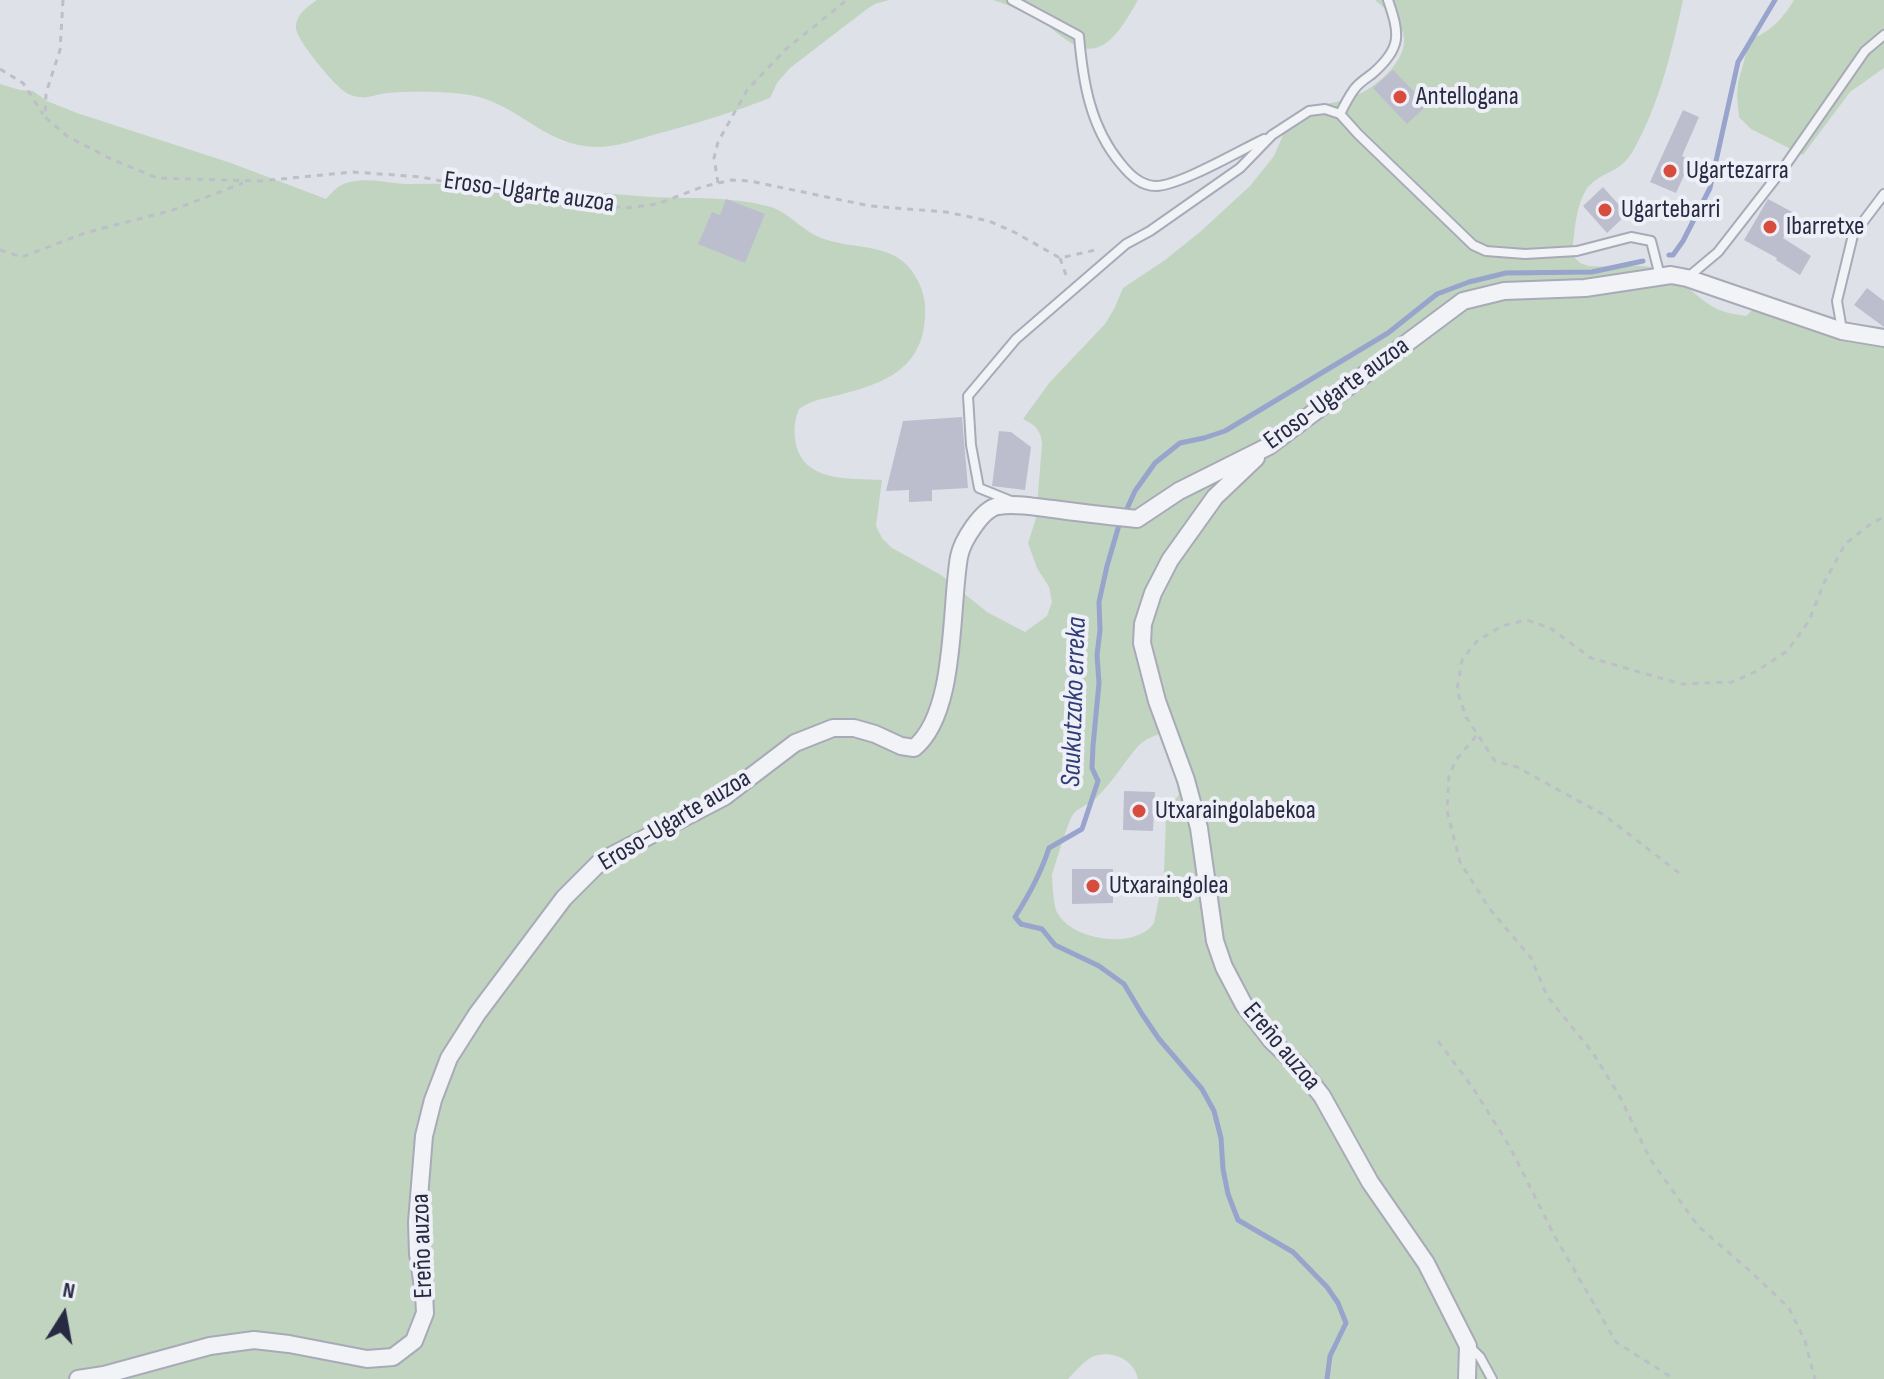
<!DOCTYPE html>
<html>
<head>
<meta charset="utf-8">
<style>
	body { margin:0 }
	#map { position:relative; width:1884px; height:1379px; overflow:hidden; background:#dfe1e9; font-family:"Sofia Sans Condensed",sans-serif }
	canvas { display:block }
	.north { position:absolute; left:24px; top:1275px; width:80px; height:80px; -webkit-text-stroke:6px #eff0f7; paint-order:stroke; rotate:11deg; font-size:22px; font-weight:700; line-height:32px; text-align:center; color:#272a42 }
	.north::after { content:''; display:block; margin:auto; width:28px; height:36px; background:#272a42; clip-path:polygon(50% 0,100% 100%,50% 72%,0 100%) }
</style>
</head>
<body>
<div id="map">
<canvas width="1884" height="1379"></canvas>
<div class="north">N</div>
</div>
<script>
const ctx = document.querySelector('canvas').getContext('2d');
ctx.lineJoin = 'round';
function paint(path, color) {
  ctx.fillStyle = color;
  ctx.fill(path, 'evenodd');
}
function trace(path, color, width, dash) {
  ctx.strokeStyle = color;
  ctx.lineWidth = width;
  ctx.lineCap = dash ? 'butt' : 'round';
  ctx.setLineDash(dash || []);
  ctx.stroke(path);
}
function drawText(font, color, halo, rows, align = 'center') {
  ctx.font = font + ' "Sofia Sans Condensed",sans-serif';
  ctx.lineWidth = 8;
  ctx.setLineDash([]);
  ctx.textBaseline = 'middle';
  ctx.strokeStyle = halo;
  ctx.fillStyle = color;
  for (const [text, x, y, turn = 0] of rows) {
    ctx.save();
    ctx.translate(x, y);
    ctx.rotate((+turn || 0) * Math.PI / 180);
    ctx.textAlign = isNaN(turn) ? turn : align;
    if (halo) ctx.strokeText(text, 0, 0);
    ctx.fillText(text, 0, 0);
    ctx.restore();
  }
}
const green = new Path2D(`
	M317 0H889L875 4 867 9 790 68 777 83 770 98C734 112 698 123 660 133 639 139 618 147 595 147 546 145 522 109 479 97 458 91 411 91 388 93 379 93 368 99 359 97 351 96 343 92 338 86 328 77 296 39 296 28 296 14 307 7 317 0Z
	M993 0H1138C1125 22 1106 61 1075 45 1063 39 1054 30 1044 23 1028 12 1011 6 993 0Z
	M1375 0H1683C1672 51 1659 105 1633 151 1619 174 1605 170 1590 185 1576 199 1574 235 1572 255L1580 263 1589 266C1610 268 1638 262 1658 269 1680 276 1695 297 1715 308 1725 313 1735 314 1746 316 1750 312 1755 307 1761 305 1781 300 1861 325 1884 333V1379H1138C1134 1359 1111 1349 1092 1357 1083 1362 1075 1372 1068 1379H0V84L20 90 33 91 47 101 77 113 231 163 326 199C333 191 339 184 350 182 370 177 390 184 410 184 436 184 463 183 489 184 543 187 598 193 652 197 691 199 729 196 767 206 789 211 802 232 824 239 859 251 899 241 918 281 924 293 926 304 925 317 922 370 884 383 839 395 826 398 811 400 799 409 795 418 794 428 795 439 801 483 848 478 882 480L876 526 882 538 892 548 941 575 987 612 1025 632 1047 616 1052 602 1049 587 1037 568 1028 543 1036 518 1042 444C1041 430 1035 425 1023 419L1050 382 1105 324 1114 309 1123 288 1165 260 1200 232 1250 186 1274 156 1281 140 1288 121C1295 117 1302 112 1310 109 1327 103 1347 101 1363 92 1382 82 1410 56 1403 33 1399 19 1385 9 1375 0ZM1159 734 1170 753 1179 795 1169 806 1166 815 1164 873 1154 923C1136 950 1071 941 1057 912 1054 908 1052 880 1052 875 1053 871 1069 820 1072 816 1076 808 1089 805 1096 798 1113 782 1124 762 1139 745L1147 739Z
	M1794 0H1884V68L1850 92 1803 155 1751 129 1739 117 1737 96 1738 83 1750 39C1770 33 1784 17 1794 0Z`);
const stream = new Path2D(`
	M1669 255H1673L1683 241 1710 188 1738 62 1775 0
	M1125 513 1135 491 1155 463 1180 443 1204 438 1225 431 1388 333 1437 294 1469 282 1506 273 1592 272 1643 261
	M1119 525 1107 566 1099 602 1100 630 1097 655 1099 683 1093 746 1092 768 1098 781 1082 829 1049 848C1041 873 1029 895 1015 917L1021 924 1042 929 1055 945 1099 966 1124 984 1142 1014 1159 1039 1202 1089 1214 1111 1221 1138 1223 1169 1228 1194 1238 1220 1293 1252 1327 1287 1338 1303 1346 1323 1330 1356 1327 1379`);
const building = new Path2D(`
	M1393 70 1427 105 1407 124 1373 88Z
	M1683 110 1699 117 1682 156 1691 160 1676 193 1650 182Z
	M1603 187 1627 214 1607 233 1583 206Z
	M726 199 765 214 745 263 698 244 712 212 720 215Z
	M1768 199 1796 214 1783 238 1811 256 1800 275 1776 260 1777 258 1744 240Z
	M1867 288 1884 301V327L1854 305Z
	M962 417 968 488 932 490V501L909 502V490L886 491 903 421Z
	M999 431 1011 432 1031 447 1025 490 992 486Z
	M1124 791 1155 792 1153 831 1123 830Z
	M1072 869H1113V903L1072 904Z`);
const path = new Path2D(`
	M63 0 60 50 46 93 45 117 67 136 109 158 157 178 260 181 353 172 421 177 513 195 626 208 657 204 702 187 731 180 750 181 870 206 946 212 989 221 1016 233 1060 258 1100 249
	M0 69 23 83 43 114
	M718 183 714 158 718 142 747 90 786 49 847 0
	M0 250 22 257 85 233 173 210 243 183
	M1060 258 1067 278
	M1476 736 1456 760 1449 776 1447 811 1460 862 1489 908 1531 958 1547 996 1593 1053 1620 1097 1650 1159 1698 1226 1750 1271 1789 1308 1805 1341 1815 1379
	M1679 873 1604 815 1517 767 1495 761 1466 717 1457 690 1462 660 1477 641 1502 626 1527 620 1550 628 1591 658 1681 684 1732 682 1757 671 1787 651 1809 621 1823 585 1845 544 1872 523 1884 517
	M1438 1041 1473 1088 1510 1147 1554 1235 1616 1342 1674 1379`);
const service = new Path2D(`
	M1012 0 1079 36C1083 82 1090 127 1121 164 1130 175 1141 186 1156 186 1179 186 1241 150 1264 139
	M1388 0C1400 35 1402 48 1372 74 1365 79 1357 84 1353 91 1348 98 1344 106 1340 114L1358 134 1473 245 1486 251 1525 254 1577 251 1631 237 1651 241 1660 276
	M1687 278 1718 252 1785 166 1865 51 1884 35
	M1842 330 1837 301 1853 235 1884 194
	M1011 501 979 488 971 445 968 396 1016 339 1126 244 1150 231 1240 168 1272 135 1309 111 1325 109 1340 114
	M1469 1346 1480 1357 1492 1379`);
const minor = new Path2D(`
	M1256 458 1215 497 1170 560 1153 593 1143 624 1142 643 1157 701 1186 780 1199 828 1215 941 1224 967 1244 1005 1271 1040 1300 1068 1322 1096 1370 1182 1426 1263 1468 1346 1467 1379
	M78 1379 104 1375 210 1346 254 1340 289 1344 367 1359 393 1357 414 1341 425 1313 424 1293 418 1254 417 1222 424 1136 433 1100 449 1058 477 1014 564 898 601 861 724 797 795 743 833 728H854L875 734 901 746 914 748C957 713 950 608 959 557 962 541 982 509 998 506 1017 503 1034 507 1053 509 1081 513 1109 516 1137 519L1179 491 1269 446 1463 301 1504 291 1585 288 1671 275 1687 278 1842 331 1884 338`);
const markers = [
	[1400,97,8,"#d74c3c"],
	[1670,171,8,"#d74c3c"],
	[1605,210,8,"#d74c3c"],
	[1770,227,8,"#d74c3c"],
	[1139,811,8,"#d74c3c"],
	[1093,886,8,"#d74c3c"]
];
const poiNames = [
	["Antellogana",1416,97],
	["Ugartezarra",1686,171],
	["Ugartebarri",1621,210],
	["Ibarretxe",1786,227],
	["Utxaraingolabekoa",1155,811],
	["Utxaraingolea",1109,886]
];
const streetNames = [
	["Eroso-Ugarte auzoa",529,193,8],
	["Eroso-Ugarte auzoa",1337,394,-36],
	["Eroso-Ugarte auzoa",675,821,-31],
	["Ereño auzoa",1281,1047,50],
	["Ereño auzoa",423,1246,-92]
];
const waterNames = [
	["Saukutzako erreka",1075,702,-88]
];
paint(green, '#c0d4c0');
trace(stream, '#98a4cc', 5);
paint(building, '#bcbecd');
trace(service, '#a8aab7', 12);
trace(minor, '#a8aab7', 20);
trace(path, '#bdbfc8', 3, [6, 6]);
trace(service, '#f2f3f7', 8);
trace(minor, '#f2f3f7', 16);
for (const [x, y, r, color] of markers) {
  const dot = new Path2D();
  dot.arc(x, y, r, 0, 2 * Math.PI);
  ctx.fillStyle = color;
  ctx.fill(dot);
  trace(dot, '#eff0f7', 3);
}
drawText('26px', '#272a42', '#eff0f7', poiNames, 'left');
drawText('26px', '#272a42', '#eff0f7', streetNames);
drawText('italic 28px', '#2e3d78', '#eff0f7', waterNames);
</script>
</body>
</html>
